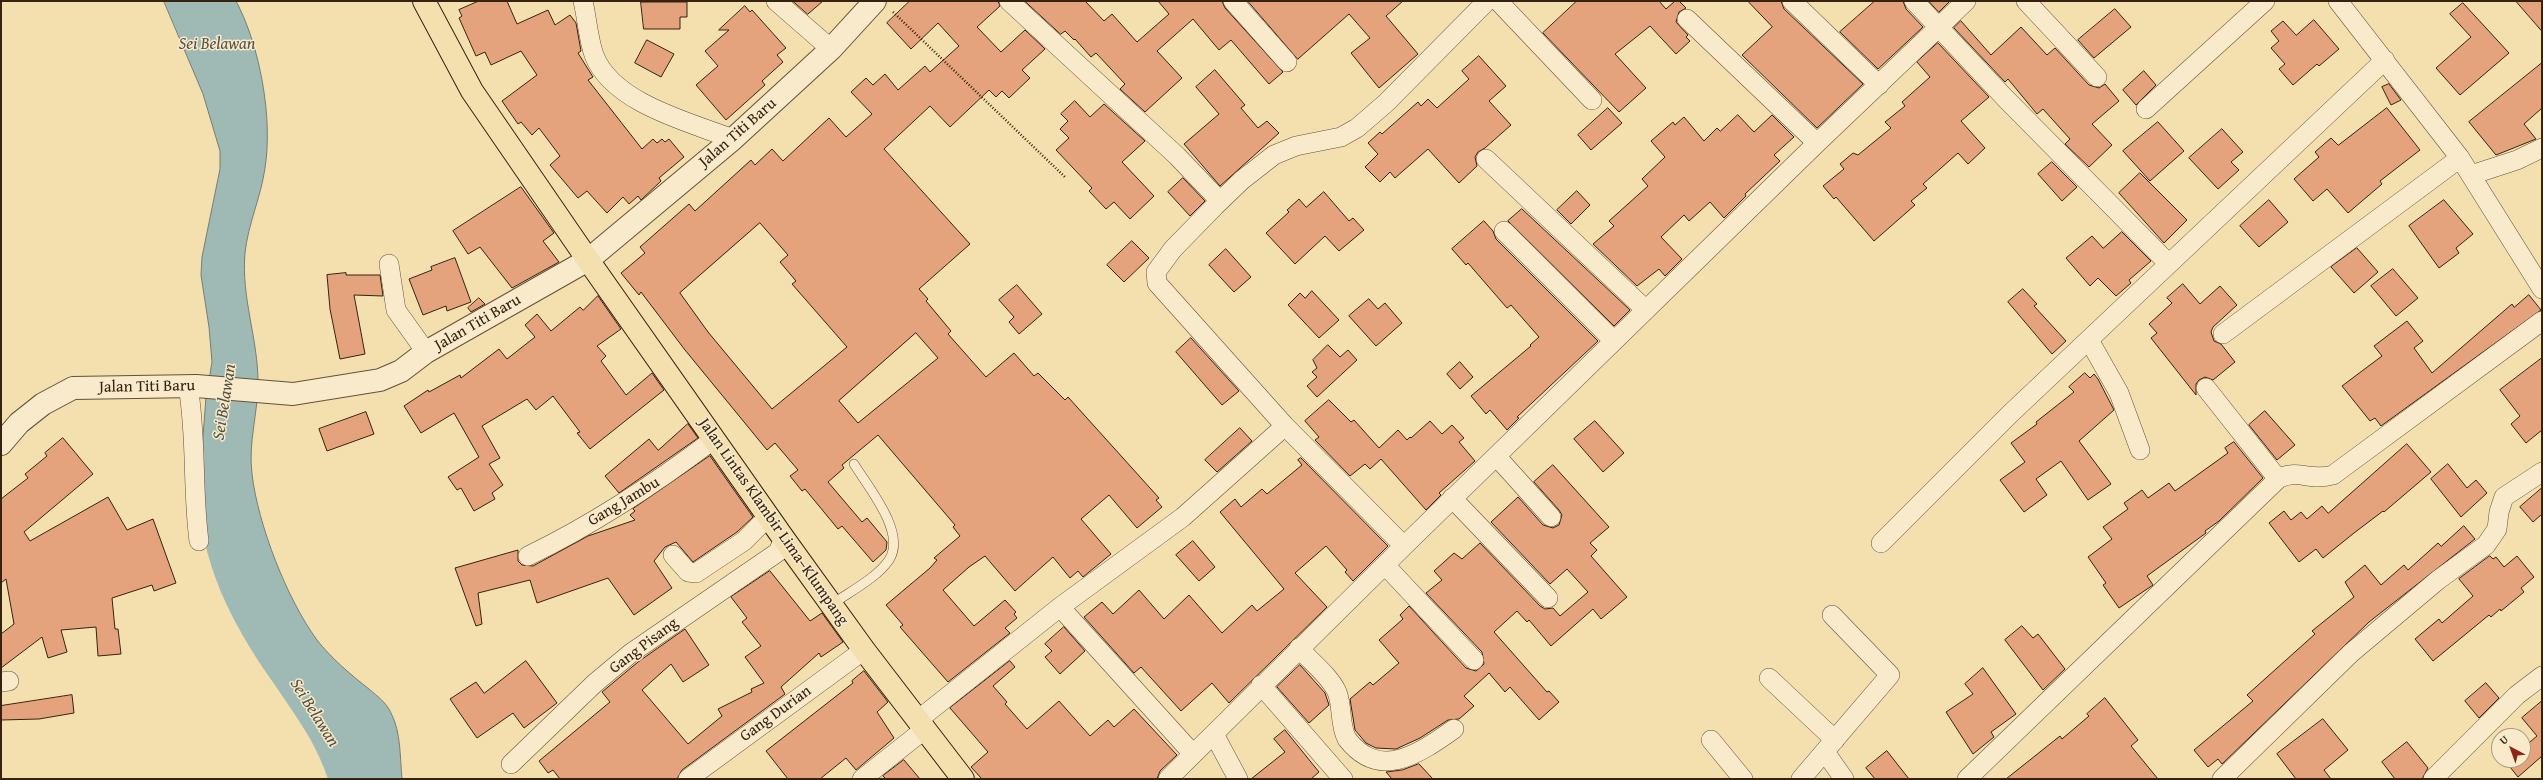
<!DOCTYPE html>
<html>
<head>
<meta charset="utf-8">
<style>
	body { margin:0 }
	#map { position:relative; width:2543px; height:780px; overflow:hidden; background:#f4dfaf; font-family:"Gentium Book Plus",serif }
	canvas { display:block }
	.frame { position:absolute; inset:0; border:2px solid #362210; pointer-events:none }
	.north { position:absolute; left:2491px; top:728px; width:40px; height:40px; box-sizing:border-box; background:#f8eacb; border:1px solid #aa9a80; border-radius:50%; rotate:319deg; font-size:11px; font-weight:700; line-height:16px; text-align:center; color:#362210 }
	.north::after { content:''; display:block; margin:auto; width:14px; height:18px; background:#8f2418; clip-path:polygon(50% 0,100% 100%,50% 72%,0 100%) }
</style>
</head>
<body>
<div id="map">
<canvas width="2543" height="780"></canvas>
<div class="frame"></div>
<div class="north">U</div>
</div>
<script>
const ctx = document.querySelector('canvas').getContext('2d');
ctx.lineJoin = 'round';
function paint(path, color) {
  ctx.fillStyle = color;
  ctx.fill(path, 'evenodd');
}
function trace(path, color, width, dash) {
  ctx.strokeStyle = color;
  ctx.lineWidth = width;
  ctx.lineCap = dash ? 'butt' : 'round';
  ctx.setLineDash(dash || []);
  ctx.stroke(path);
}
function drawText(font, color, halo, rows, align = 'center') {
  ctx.font = font + ' "Gentium Book Plus",serif';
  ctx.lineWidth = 3;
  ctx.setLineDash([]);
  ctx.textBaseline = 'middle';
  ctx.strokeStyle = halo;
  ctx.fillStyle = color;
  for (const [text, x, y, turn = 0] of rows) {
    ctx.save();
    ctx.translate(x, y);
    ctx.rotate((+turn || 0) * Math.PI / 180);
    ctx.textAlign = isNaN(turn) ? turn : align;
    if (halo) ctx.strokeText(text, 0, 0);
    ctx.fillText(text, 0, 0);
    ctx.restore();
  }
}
const water = new Path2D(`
	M164 1H236C260 46 273 118 265 168 261 197 248 224 245 253 241 297 258 339 258 382 258 413 248 443 252 474 258 525 287 599 317 640 331 658 351 675 369 689 378 697 386 702 391 713 401 732 400 758 402 779H340L332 740 319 708 256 606 245 582 238 555 220 536 216 528 207 494 203 477 202 450 206 397 212 362 209 327 201 275 202 257 220 169V151L203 94Z`);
const river = new Path2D(`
	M217 490C217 557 249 617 287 671 313 709 333 735 347 779`);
const building = new Path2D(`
	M479 1H507L517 24 548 10 555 25 570 15 576 23 581 51 578 53 593 77 588 80 642 149 653 139 657 143 662 139 665 142 669 139 684 157 659 178 661 181 641 200 638 196 629 204 623 197 607 213 587 191 578 198 550 165 560 156 539 128 532 135 521 122 518 124 502 101 537 75 521 51 491 65 485 52 476 56 459 18 462 16 459 10Z
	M793 1H823L808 14Z
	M910 1H998L1000 6 977 27 1001 52 1025 30 1045 49 1022 70 1030 78 1009 98 1002 91 996 97 989 90 950 127 930 106 884 149 970 244 919 289 928 299 926 301 951 331 948 334 986 377 1014 353 1034 376 1038 373 1065 400 1068 397 1159 498 1156 500 1162 507 1137 528 1109 495 1081 519 1111 554 1083 577 1078 571 1070 578 1053 557 1015 591 985 556 969 567 943 590 974 626 1005 600 1016 612 1014 614 1017 618 1005 628 1010 633 948 682 900 627 903 625 886 605 930 568 937 560 934 558 960 536 953 527 955 525 878 435 842 465 844 468 828 482 862 522 867 518 887 542 886 550 873 562 842 526 838 529 805 489 802 491 790 476 798 470 775 443 767 450 685 350 641 292 639 295 621 273 645 253 640 247 689 204 695 211 751 160 755 165 772 149 783 161 829 118 846 137 872 114 851 92 866 78 873 85 885 74 898 90 925 66 930 72 959 46 938 23 911 49 887 23ZM760 223 788 255 780 262 796 281 792 284 847 347 772 409 708 332 680 293ZM916 333 938 358 858 423 839 401Z
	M1025 1H1085L1104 21 1112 14 1137 42 1169 14 1158 1H1222L1225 8 1283 72 1269 84 1231 40 1219 50 1193 19 1157 51 1182 78 1145 112 1120 89 1125 84 1096 53 1091 57 1075 39 1074 40 1065 31 1061 34Z
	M1248 1H1403L1386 16 1418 54 1379 88 1351 53 1370 38 1349 14 1298 59Z
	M1577 1H1659L1666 9 1675 1H1679L1686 8 1679 12 1676 22 1688 35 1686 37 1690 41 1676 54 1650 26 1615 54 1646 88 1619 112 1543 33Z
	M1748 1H1781L1784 9 1863 84 1817 128 1742 55 1772 27Z
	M1875 1H1903L1906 9 1923 27 1878 69 1840 32Z
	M1929 1H1950L1939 12Z
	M2516 1H2542V31Z
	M641 2H687V17H680V29H644Z
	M2463 3 2509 53 2460 95 2436 68 2471 37 2450 14Z
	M745 6 750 12 752 10 786 48 777 55 783 62 762 81 765 85 726 120 696 85 718 66 705 51 729 30H719Z
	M2115 9 2131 27 2094 58 2078 40Z
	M2314 20 2339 49 2319 66 2317 64 2293 85 2279 69 2285 64 2271 48 2279 41 2271 31 2283 21 2296 35Z
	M1961 21 1991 55 2021 27 2047 55 2055 48 2089 85 2099 88 2105 84 2119 101 2092 124 2112 145 2089 167 2065 144 2070 139 2043 109 2037 114 2008 79 2005 82 1954 28Z
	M647 40 674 54 661 77 635 63Z
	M1938 43 1989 97 1961 121 1985 148 1968 164 1958 153 1923 184 1927 188 1911 201 1915 205 1874 241 1836 197 1834 199 1823 186 1844 169 1840 164 1853 153 1858 155 1891 128 1885 122 1905 106 1902 102 1930 77 1917 62Z
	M1479 56 1506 86 1489 101 1511 125 1485 148 1478 152 1475 157 1477 166 1459 183 1428 149 1395 178 1390 172 1380 182 1365 167 1378 154 1368 143 1380 132 1382 134 1418 102 1421 106 1428 99 1437 108 1469 79 1462 71Z
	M2542 63V108L2524 124 2536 139 2496 155 2469 122Z
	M1215 70 1245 105 1241 108 1258 128 1267 121 1279 133 1220 186 1184 144 1219 114 1196 87Z
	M2144 71 2156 85 2136 105 2123 90Z
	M2389 84 2401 100 2391 105 2382 87Z
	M1075 101 1090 117 1104 104 1145 141 1122 162 1154 196 1130 219 1114 202 1106 209 1089 191 1092 188 1056 150 1069 138 1060 129 1068 121 1061 114Z
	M1608 108 1622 123 1591 150 1578 135Z
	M2387 108 2420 150 2380 181 2382 184 2348 213 2327 189 2313 201 2294 179 2319 157 2315 152 2331 138 2338 145Z
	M1738 115 1754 132 1772 115 1794 137 1774 155 1780 161 1745 194 1746 196 1724 218 1710 202 1689 221 1684 215 1661 237 1682 259 1665 276 1659 269 1637 286 1593 244 1614 226 1609 221 1648 186 1642 179 1665 157 1651 141 1673 122 1675 125 1684 117 1704 141 1717 128 1720 131Z
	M2158 122 2184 151 2150 181 2123 151Z
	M2222 129 2243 152 2231 162 2239 170 2218 189 2189 158Z
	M2052 162 2077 187 2062 201 2038 174Z
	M2140 173 2187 220 2164 243 2119 193Z
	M1183 178 1205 201 1190 216 1168 192Z
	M521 187 554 233 543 241 559 262 512 288 480 247 468 254 453 231Z
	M1577 191 1590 205 1571 224 1557 210Z
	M1324 192 1349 221 1353 218 1364 230 1339 251 1325 236 1295 264 1266 233 1289 212 1287 210 1299 199 1306 207Z
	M2269 200 2288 222 2259 247 2240 226Z
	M2444 200 2473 234 2456 248 2459 253 2439 268 2409 226Z
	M1522 209 1630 310 1614 326 1508 221Z
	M1484 221 1493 231 1496 239 1598 341 1517 417 1519 418 1507 430 1490 410 1486 414 1471 396 1531 346 1530 345 1539 337 1511 305 1507 308 1468 263 1466 265 1452 249Z
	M2122 232 2151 261 2129 280 2131 283 2116 296 2098 278 2090 286 2066 258 2092 236 2103 248Z
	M1132 241 1149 258 1124 282 1107 265Z
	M2357 248 2378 272 2354 293 2331 267Z
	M1226 249 1251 277 1234 292 1209 265Z
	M455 258 471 302 447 311 446 306 423 315 409 279 432 270 431 267Z
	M2393 269 2418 298 2396 316 2371 286Z
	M346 273V275H380L383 296 354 295 365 354 340 359 330 309 327 275Z
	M2183 284 2200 304 2220 286 2237 305 2213 327 2211 332 2214 341 2221 344 2235 362 2213 380 2205 377 2199 380 2196 384V395L2151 338 2157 333 2149 324 2172 303 2167 298Z
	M1017 285 1042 314 1019 334 1009 322 1014 317 999 300Z
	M2023 289 2037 304 2034 306 2066 341 2052 354 2008 302Z
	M1312 291 1339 320 1319 338 1288 305 1300 293 1305 298Z
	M2529 295 2541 310 2381 426 2375 418 2370 421 2342 386 2382 356 2374 346 2407 321 2423 341 2414 348 2432 373 2512 304 2514 307Z
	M598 296 621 329 597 346 606 356 601 361 626 395 652 373 664 390 590 449 577 433 580 432 553 396 536 410 527 399 482 426 500 458 489 464 503 485 492 493 495 499 474 511 461 488 457 490 448 477 479 457 454 413 421 433 404 406 428 390 429 392 460 375 461 378 499 349 507 359 535 337 525 325 537 314 551 331 580 307 583 310Z
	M479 298 485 304 471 312 468 308Z
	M1369 299 1378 309 1385 303 1402 323 1376 346 1349 316Z
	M1191 338 1239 391 1222 405 1176 352Z
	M1328 345 1340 357 1348 350 1357 360 1317 397 1307 386 1317 377 1312 372 1317 368 1313 360Z
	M2542 358V430L2526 443 2511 424 2520 416 2500 390Z
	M1460 362 1473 377 1460 389 1447 374Z
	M2085 373 2090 378 2094 374 2098 379 2114 410 2079 441 2111 484 2088 500 2061 461 2036 479 2047 495 2024 512 2000 480 2025 462 2011 443 2037 424 2036 422 2074 392 2069 387Z
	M1329 400 1351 422 1354 420 1379 448 1398 430 1407 440 1410 437 1411 438 1430 421 1442 434 1452 425 1464 438 1459 442 1475 461 1439 493 1441 495 1426 510 1381 459 1370 469 1365 464 1350 476 1315 440 1319 437 1305 421Z
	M2265 411 2295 445 2277 460 2249 425Z
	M366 412 374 434 327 451 319 429Z
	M1595 421 1624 453 1603 472 1574 439Z
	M688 424 698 438 619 493 605 476 649 439 658 450Z
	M1240 428 1252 441 1217 472 1205 460Z
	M63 438 93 474 24 532 30 541 108 497 127 530 153 519 176 583 154 591 152 585 112 598 115 629H118L121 654 98 656 96 627 61 630 67 652 48 658 42 637 1 668V634L14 624 6 579 1 583V499L28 478 25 474 47 456 45 453Z
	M2234 442 2263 478 2219 521 2205 531 2206 533 2147 576 2153 585 2119 608 2103 585 2106 583 2088 557 2112 539 2103 527 2128 509 2124 503 2142 490 2148 498 2169 483 2175 491 2228 453 2225 448Z
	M2407 444 2431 472 2384 512 2383 511 2354 533 2323 558 2316 549 2299 562 2269 523 2284 511 2291 520 2301 512 2307 519 2322 506 2328 513Z
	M710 456 753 517 737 532 693 562 676 542 665 547 654 561 672 588 634 615 608 578 537 603 530 580 478 593 482 624 476 626 455 568 518 550V561L522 565 533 566 588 536 635 520 630 515 635 511 633 509Z
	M1301 458 1388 546 1353 581 1345 572 1347 570 1326 546 1295 573 1327 607 1229 703 1212 683 1181 711 1141 667 1134 673 1084 617 1102 602 1113 614 1139 590 1164 619 1189 595 1222 633 1252 605 1257 611 1284 589 1220 512 1235 499 1241 507 1262 489 1267 494 1302 465 1298 460Z
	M2448 464 2467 488 2476 480 2487 493 2461 517 2431 479Z
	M1553 465 1609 527 1590 543 1597 550 1591 556 1627 597 1601 619 1593 609 1551 646 1529 620 1527 622 1517 611 1494 632 1547 692 1549 691 1559 702 1539 720 1510 687 1505 692 1489 673 1464 696 1474 706 1459 719 1448 720 1420 738 1396 749 1376 748 1366 743 1355 730 1350 699 1370 682 1373 685 1399 663 1379 640 1403 619 1400 615 1409 606 1466 668 1476 671 1484 664 1482 652 1426 593 1442 580 1434 571 1454 553 1462 559 1480 543 1540 606 1545 609 1553 608 1560 616 1588 592 1567 569 1550 584 1491 522 1518 497 1543 525 1553 528 1559 525 1562 515 1559 510 1534 482Z
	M2542 488V514L2533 522 2520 507Z
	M2464 526 2475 539 2369 622 2222 764 2218 759 2208 767 2194 750 2253 701 2247 695 2315 634 2312 631 2354 597 2345 582 2365 565 2381 585 2404 565 2408 570 2438 543 2441 546Z
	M1193 541 1215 567 1199 581 1176 555Z
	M2490 556 2493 559 2496 557 2504 567 2517 556 2534 577 2521 588 2524 592 2501 611 2500 609 2491 617 2489 615 2433 661 2415 639 2439 619 2442 623 2473 596 2459 579Z
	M770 571 810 621 822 613 843 642 821 657 819 653 781 687 785 694 682 770 677 779H560L553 770 548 773 539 761 610 702 602 692 638 662 685 629 709 665 683 682 671 664 642 690 688 744 722 716 718 709 752 692 751 689 764 683 745 657 761 646 742 622 747 618 731 597Z
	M2022 626 2033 638 2038 634 2065 669 2043 690 2005 640Z
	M1064 627 1085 651 1060 674 1045 657 1052 651 1045 644Z
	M526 661 557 703 524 728 513 713 477 738 450 699 476 682 484 693Z
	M1010 661 1015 667 993 686 1007 702 1005 704 1027 729 1059 701 1090 736 1108 720 1114 727 1134 709 1177 755 1160 771 1157 779H982L971 767 988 752 950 708Z
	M1300 665 1325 693 1329 705 1309 723 1277 687Z
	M1983 668 2016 714 1991 732 1994 737 1973 754 1946 712 1973 694 1965 684Z
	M864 671 888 702 877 712 894 738 856 770 846 758 820 779H788L766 751 853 683 852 681Z
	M2486 683 2499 698 2479 718 2465 701Z
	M72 695 74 713 39 719 1 720V706Z
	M2105 698 2138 740 2131 746 2158 779H2006L2060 736 2062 739 2089 716 2087 714Z
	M2542 701V756L2518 777 2506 762 2509 760H2523V748L2537 736 2522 718Z
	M2323 719 2348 750 2324 770 2331 779H2296L2277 754Z
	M1285 730 1319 772 1311 779H1251L1285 752 1274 739Z
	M2407 742 2428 768 2422 779H2395L2382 762Z
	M1887 751 1909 779H1875L1866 768Z
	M904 760 920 779H886L883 776Z
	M1419 764 1433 779H1392L1386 772 1402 770Z`);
const path = new Path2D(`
	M893 12 1066 178`);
const service = new Path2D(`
	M831 605C849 592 877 578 889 560 907 533 868 487 854 464`);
const minor = new Path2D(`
	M583 1C587 18 588 38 594 55 612 103 689 122 733 139
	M776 1 831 49
	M1009 1 1177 156 1220 201
	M1233 1 1287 62
	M1498 1 1592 100
	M1792 1 1879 85
	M1914 1 2005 98 2169 264
	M2026 1 2097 77
	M2338 1 2460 158 2542 289
	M1687 19 1817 143
	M2146 109 2265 1
	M1486 159 1646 310
	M2471 175 2517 160 2542 148
	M1504 231 1614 341
	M389 264 396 310 426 352
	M2223 334 2460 158
	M2089 340 2119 393 2140 450
	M188 386C197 438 192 489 199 541
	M2206 388 2278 479
	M1497 457 1551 517
	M1452 498 1548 598
	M1881 543 2010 414 2385 60
	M1404 546 1285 426 1157 283 1156 272 1173 249 1215 206 1242 180 1274 155 1296 146 1341 137 1357 128 1386 103 1487 1
	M673 555 688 572 696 573 744 541 768 517
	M528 556C594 524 655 484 714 439
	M1385 565 1474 660
	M1060 607 1193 754
	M1299 648C1311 662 1329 675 1337 692 1343 707 1339 724 1347 739 1379 780 1416 756 1454 729
	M1769 678 1835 740
	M1 682 9 681
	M1261 685 1343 779
	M918 720 1060 607 1183 517 1285 426
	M1214 734 1238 779
	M1711 740 1743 779
	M1825 752 1844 779
	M511 764 595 683 631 653 778 552 784 539
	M688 779 864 650
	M862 779 925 729
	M1168 779 1404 546 1817 143 1966 1
	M1801 779 1890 675 1832 615
	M1967 779 2278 479C2296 468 2310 482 2333 475L2542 321
	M2222 779 2351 653 2438 580 2486 545 2497 529 2499 512 2504 497 2542 472
	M2433 779 2517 695 2542 676`);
const tertiary = new Path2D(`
	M1 444 19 423 43 404 73 388 196 386 293 394 380 380 401 371 426 352 588 260 733 139 831 49 875 1`);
const primary = new Path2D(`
	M424 1 472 91 588 260 784 539 864 650 963 779`);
const streetNames = [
	["Jalan Titi Baru",738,133,-41],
	["Jalan Titi Baru",478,323,-30],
	["Jalan Titi Baru",147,387,-1],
	["Gang Jambu",624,502,-31],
	["Jalan Lintas Klambir Lima–Klumpang",773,522,55],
	["Gang Pisang",644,646,-37],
	["Gang Durian",776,714,-36]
];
const waterNames = [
	["Sei Belawan",217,45],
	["Sei Belawan",225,402,-81],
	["Sei Belawan",314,713,58]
];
paint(water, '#9fbab5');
trace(water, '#757d73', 1);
trace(river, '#9fbab5', 36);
paint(building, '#e4a37c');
trace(building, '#362210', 1);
trace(service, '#665138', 10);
trace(minor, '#665138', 20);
trace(tertiary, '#665138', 24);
trace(primary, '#362210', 24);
trace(path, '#362210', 2.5, [1, 2]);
trace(service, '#f8eacb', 9);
trace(minor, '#f8eacb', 19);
trace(tertiary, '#f8eacb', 22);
trace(primary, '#f4dfaf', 22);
drawText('16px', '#362210', '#f8eacb', streetNames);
drawText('italic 17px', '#565042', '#f8eacb', waterNames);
</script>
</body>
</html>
